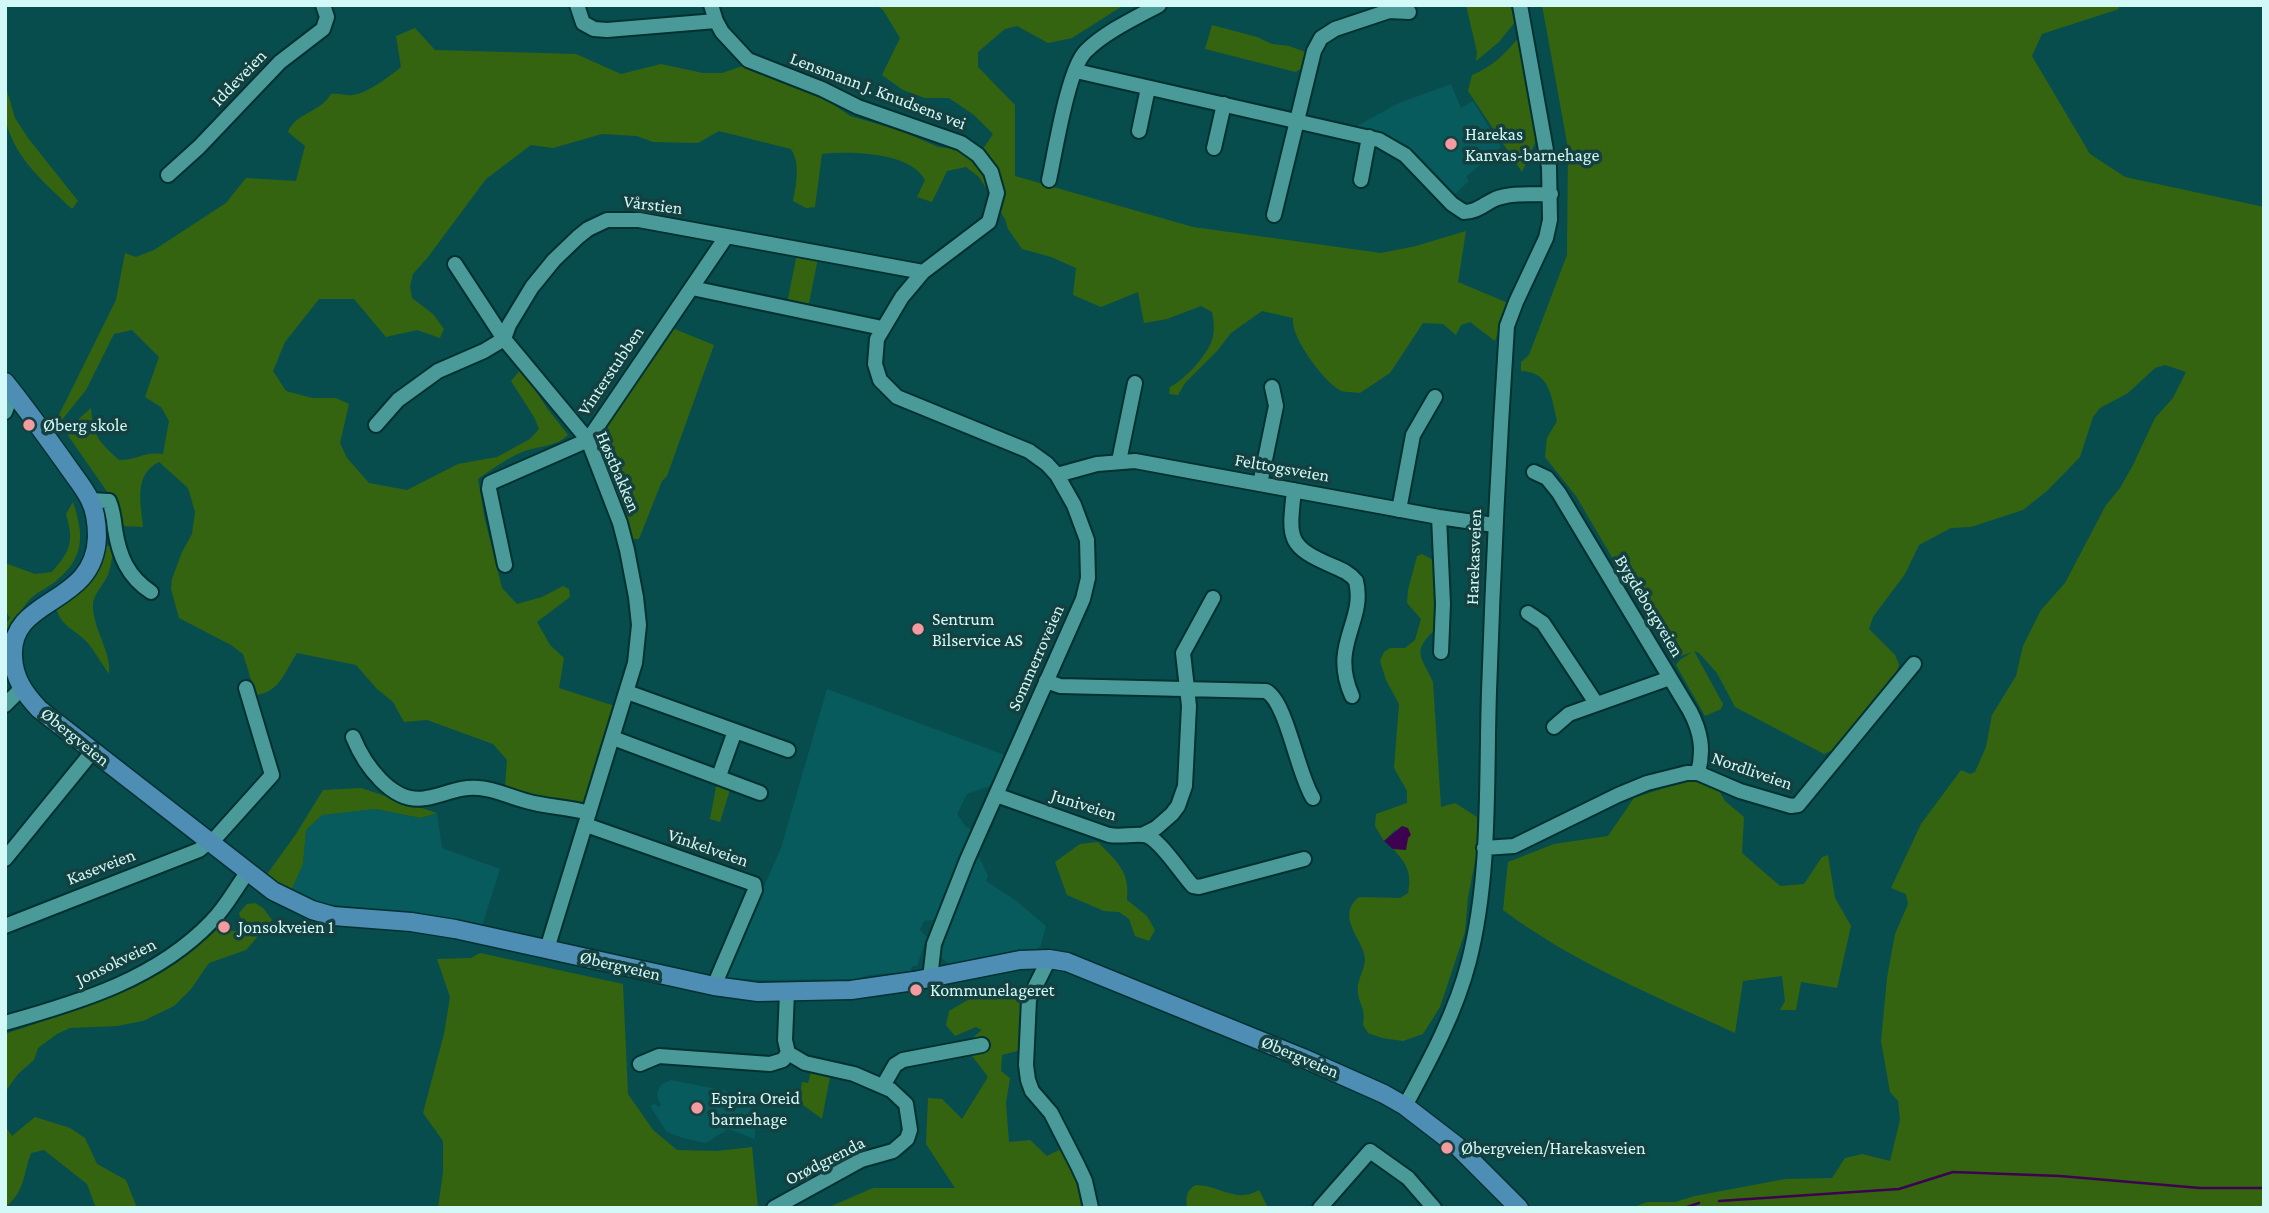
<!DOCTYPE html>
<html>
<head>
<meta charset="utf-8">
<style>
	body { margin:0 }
	#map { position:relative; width:2269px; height:1213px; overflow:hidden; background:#084d4d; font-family:"Crimson Pro",serif }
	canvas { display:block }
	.frame { position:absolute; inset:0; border:7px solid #d2f8f7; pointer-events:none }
</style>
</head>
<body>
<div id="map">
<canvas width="2269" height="1213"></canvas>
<div class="frame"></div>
</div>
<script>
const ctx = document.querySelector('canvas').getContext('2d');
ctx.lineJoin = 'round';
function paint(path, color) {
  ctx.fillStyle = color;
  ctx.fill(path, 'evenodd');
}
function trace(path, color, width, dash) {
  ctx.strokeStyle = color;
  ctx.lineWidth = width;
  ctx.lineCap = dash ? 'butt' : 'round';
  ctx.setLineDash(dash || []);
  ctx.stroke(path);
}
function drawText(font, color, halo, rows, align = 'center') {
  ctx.font = font + ' "Crimson Pro",serif';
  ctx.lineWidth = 7;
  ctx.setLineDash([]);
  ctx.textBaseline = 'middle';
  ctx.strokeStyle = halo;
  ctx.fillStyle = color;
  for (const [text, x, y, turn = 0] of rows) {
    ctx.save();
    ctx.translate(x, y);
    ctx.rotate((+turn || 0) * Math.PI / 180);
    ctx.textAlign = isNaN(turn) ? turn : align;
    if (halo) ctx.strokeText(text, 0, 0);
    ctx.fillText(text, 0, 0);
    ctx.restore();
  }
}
const built = new Path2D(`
	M1451 84 1461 108 1473 101 1501 147 1466 177 1469 181 1452 197 1388 138 1355 127 1399 103Z
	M827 689 1005 755 990 786 967 794 957 814 966 827 971 829 935 920 924 921 920 930 927 937 917 966H912L910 976 892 973 869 975 856 979 760 980 724 977 781 848Z
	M375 809 421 818 437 813 442 848 500 869 481 929 419 918 420 912 345 906 319 903 290 893 303 864 306 830 322 815Z
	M975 855H978L988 876 986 881 1015 900 1046 926 1041 945 1036 951 952 966 941 958 940 946Z
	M671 1080 727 1091V1102H751V1121L755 1129V1139L728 1129 706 1143 683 1138 667 1132 650 1106 655 1103 658 1107 661 1105 657 1097 658 1090 662 1084Z`);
const green = new Path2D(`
	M876 5H1124L1072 38 1048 43 1017 26 1005 29 978 52V67L1015 105V176L1193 227 1381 253 1416 246 1466 231 1458 282 1508 303 1495 341 1470 322 1461 325 1456 335 1443 324 1423 323 1390 373 1360 393C1354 392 1343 393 1338 389 1322 379 1290 336 1293 318L1262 311 1231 333 1217 351 1185 383 1178 395 1169 394 1170 387C1184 380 1207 356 1212 340 1215 331 1214 321 1212 312L1201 306 1167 319 1144 323 1138 292 1101 307 1073 295 1076 268 1051 257 1022 249 1008 229 1005 219 979 177 966 167 947 171 932 202 917 197 925 180C910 152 851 151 822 154L815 207 806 208 793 201C796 184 801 165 791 149L719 131 698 143 653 142 637 136 602 134 553 148 531 145 486 179 428 257 413 274 410 286 412 298 433 314 444 329 440 338 417 330 386 337 354 299H319L285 342 273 371 286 391 312 398H336L349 404 340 443 347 458 369 483 407 490 458 464 497 457 530 439 539 429 534 417 511 381 521 369 547 408 568 435C556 447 537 446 522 452 506 459 492 469 478 479L485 520 502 588 517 604 542 597 563 586 569 589 570 597 537 622 550 645 564 658 559 688 618 707 586 806 545 799 505 786 507 760 493 744 427 720 404 722 393 702 377 689 356 665 297 653C285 671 280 692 256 695L243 654 231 645 179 618 171 589 172 579 182 552 192 534 195 512 188 488 159 462C133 475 141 503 143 527L120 526 119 509 65 431 91 408C93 436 98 441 119 460 139 460 143 451 163 454L169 421 161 407 145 397 159 357 132 330 114 334 86 390 57 426 53 427 116 300 125 253 136 257 154 250 226 203 246 178 296 181 305 146 288 132C296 112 320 113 331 94 339 93 346 96 353 95 366 94 392 75 401 67L396 36 415 28 435 50 576 54 621 74 661 64 703 73H722L743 66 824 98 850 116 902 131 938 147 981 152 993 134 974 115 949 98H925L903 90 882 75 900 38 883 10Z
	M1466 5H1510L1515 22 1499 42 1476 61 1477 52Z
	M1542 5H2119V9L2042 34 2032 56 2090 154 2125 177 2264 207V1208H1631L1647 1202H1675L1695 1196 1785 1179 1832 1178 1845 1158 1862 1154 1890 1161 1900 1120 1898 1101 1890 1092 1881 1041 1887 978 1895 934 1908 904 1906 894 1891 888 1921 824 1961 770 1970 774 1975 772 1986 747 1992 715 2016 676 2023 646 2041 610 2065 583 2106 505 2120 488 2133 465 2155 418 2173 398 2186 372 2165 365 2155 368 2128 393 2100 408 2093 417 2080 457 2047 491 2023 510 1971 527 1951 528 1919 545 1905 574 1873 617 1869 629 1895 655 1899 665 1894 680 1833 750 1824 754 1735 707 1717 673 1699 653 1694 651 1723 704 1721 709 1705 716 1676 665 1680 660 1692 652 1673 659 1640 604 1634 574 1613 559 1576 496 1545 457 1547 438 1557 421C1551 397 1551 372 1521 371V362L1529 355 1567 255 1568 148Z
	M1212 25 1257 37 1272 44 1289 46 1308 53 1303 71 1298 70 1296 72 1205 49Z
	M1519 37 1536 141 1522 172 1468 91 1472 75C1492 67 1505 54 1519 37Z
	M5 84 15 118 28 138 78 201 72 209C45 183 16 160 6 122 3 111 5 96 5 84Z
	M797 254 818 258 808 308 787 303Z
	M672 328 714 345 667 476 662 481 639 539H631L597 448 596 436Z
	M73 502C84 535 85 557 56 581 48 588 36 592 29 600 18 613 11 628 5 643V625L10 618 5 610V563L35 574 52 572C71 550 74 542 66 514Z
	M105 545 114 548C112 557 111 566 108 575 104 584 93 595 93 604 92 628 112 652 109 674 101 663 95 651 86 641 74 629 61 626 56 608 86 587 95 581 105 545Z
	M1422 554 1433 560 1436 629C1410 652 1422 657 1433 682L1441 807 1455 803 1477 817V852L1468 897 1465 932 1440 1007 1423 1034 1403 1041 1382 1038 1368 1033 1363 1025C1366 1007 1359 1006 1358 992 1356 981 1365 970 1365 959 1365 941 1334 917 1359 897L1400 898 1408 893C1412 874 1407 863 1393 849L1396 829 1384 841 1375 826 1376 814 1407 803V791L1394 768 1399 704 1386 680 1380 661 1384 652 1390 648H1405L1415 640 1421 619 1407 603 1408 590 1417 556Z
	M1688 780 1717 787 1725 801 1744 817 1742 853 1780 886 1804 884 1822 857 1828 855 1835 898 1851 926 1837 988 1801 982 1796 1010H1780L1785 1001 1782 976 1743 981 1735 1033C1655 996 1574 963 1503 910L1508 862 1554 844 1608 836 1634 798Z
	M717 782 732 783 720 822 710 819Z
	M361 788 437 813 421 818 375 809 322 815 306 830 303 864 290 893 265 877 296 834 323 790Z
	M1098 842C1117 862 1130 871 1127 900L1147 916 1155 930 1149 941 1135 936 1129 919 1119 912 1104 911 1067 895 1055 862 1080 844Z
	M255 903 263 908 272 920 246 950 209 963 191 989 174 1006 143 1021 117 1026 70 1028 57 1034 38 1048 34 1060 18 1074 5 1092V1034L85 1007 130 987 175 964 224 924 232 931H238L243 924 239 913 247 904Z
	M480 953 623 984 628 1094 653 1130 677 1150 717 1151 752 1147 758 1208H438L443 1172V1141L423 1113 444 1034 450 997 437 959 471 958Z
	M1027 988 1023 999 1021 1050 1002 1055 1001 1071 1010 1078 1006 1103 1009 1142 1030 1140 1047 1156 1061 1149 1078 1178 1081 1208H827L873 1188H955L926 1144 928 1098 942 1099 962 1119 988 1077 964 1045 982 1030 976 1027 955 1036 946 1025 949 1011 978 994Z
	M811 1072 830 1077 822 1119 799 1102 802 1082 808 1083Z
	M35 1117 70 1128 85 1138 97 1164 126 1180 137 1208H96L87 1184 44 1150 31 1153C22 1178 26 1189 5 1208V1126L12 1136Z
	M1196 1185C1219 1185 1236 1204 1259 1190L1268 1208H1187C1186 1197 1186 1190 1196 1185Z`);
const water = new Path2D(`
	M1402 826 1408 828 1411 835 1408 838 1406 850 1393 849 1384 841Z`);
const stream = new Path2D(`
	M1719 1201 1899 1189 1953 1172 2060 1176 2200 1188H2264
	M1684 1208 1699 1203`);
const minor = new Path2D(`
	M577 5 583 23 594 29 607 30 716 21
	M711 5 716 21 722 32 748 60 822 89 858 107 961 143 978 155 991 172 997 193 989 222 923 272 902 297 877 339 875 364 880 380 897 397 1029 451 1047 464 1057 475 1074 505 1087 540 1088 578 1083 599 967 860 934 944 930 978
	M1076 71 1379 140 1405 155 1452 204 1464 212C1477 212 1484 204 1495 199 1512 192 1533 195 1551 194
	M1139 131 1148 88
	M1214 148 1224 104
	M168 175 199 147 280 62 323 29 327 17 323 5
	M1049 180C1055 153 1068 68 1086 51 1105 32 1135 18 1159 5
	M1361 180 1369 137
	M1274 215 1314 51 1321 38 1335 29 1389 11 1409 12
	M455 264 504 339 588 440 620 523 627 550 636 597 639 625 635 663 547 949
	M692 288 882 328
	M5 412 13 391
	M376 425 398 400 438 371 484 351 504 339 509 325 532 287 554 260 578 237 588 229 607 220H639L923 272
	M1119 461 1135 383
	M1534 472 1547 478 1559 493 1690 711C1701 732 1704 750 1698 773
	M1057 475 1097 464 1135 461 1439 517 1494 525
	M1260 484 1276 406 1272 387
	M1294 490C1289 538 1286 546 1333 566 1342 570 1350 573 1356 581 1366 622 1329 644 1352 696
	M90 500 109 501C113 510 114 519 115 529 119 556 128 577 151 592
	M1399 510 1413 435 1435 397
	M1439 517 1443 604 1441 652
	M505 565 489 489 490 483 588 440 726 237
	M1528 613 1543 623 1596 703
	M1046 681 1060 686 1266 691C1287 702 1297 773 1313 798
	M627 692 788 750
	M5 705 22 688
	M1554 727 1569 714 1670 678
	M353 737C364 764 392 805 426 798 445 795 459 786 479 788 495 789 510 797 526 801 546 807 569 807 589 813
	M613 738 760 793
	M719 776 735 731
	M996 795 1109 835C1121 837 1131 834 1143 835 1158 835 1181 874 1193 886L1199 887 1304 859
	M586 825 754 884 755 890 714 986
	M1144 834 1156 828 1172 814 1178 806 1185 786 1189 706 1183 653 1213 598
	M210 844 272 775 246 688
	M1484 848 1514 846 1618 795 1647 783 1687 773H1698L1740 791 1791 806 1798 805 1914 664
	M5 859 93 751
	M5 926 199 850 209 842
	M1049 959 1029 999 1026 1065 1028 1080 1032 1091 1051 1113 1078 1166 1085 1181 1091 1208
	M5 1023C80 1002 157 979 212 921 226 907 235 889 247 873
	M640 1064 659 1056 770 1064 783 1060 788 1053
	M883 1086 895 1065 903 1060 982 1045
	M1405 1106C1430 1060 1456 1012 1469 961 1491 874 1486 780 1489 692 1493 570 1499 448 1507 326L1516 302 1546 238 1550 220 1549 167 1520 5
	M774 1208 861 1160 893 1151 907 1139 910 1130 906 1104 891 1090 854 1074 805 1063 788 1053 785 1040 787 992
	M1320 1208 1370 1151 1408 1178 1434 1208`);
const major = new Path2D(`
	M5 382C26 408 46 436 66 464 74 476 84 487 90 500 95 510 97 525 97 537 95 607 9 596 13 657 14 679 25 694 39 709L273 891 312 910 333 916 411 922 455 929 714 986 758 992 851 990 914 981 1020 960 1049 959 1067 962 1303 1058 1384 1094 1405 1106 1457 1146 1519 1208`);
const markers = [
	[1451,144,7,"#f49aa1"],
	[29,425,7,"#f49aa1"],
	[918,629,7,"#f49aa1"],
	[224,927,7,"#f49aa1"],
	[916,990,7,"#f49aa1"],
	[697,1108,7,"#f49aa1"],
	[1447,1148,7,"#f49aa1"]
];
const streetNames = [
	["Iddeveien",239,78,-46],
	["Lensmann J. Knudsens vei",878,91,21],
	["Vårstien",653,205,7],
	["Vinterstubben",611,371,-56],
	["Felttogsveien",1282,468,10],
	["Høstbakken",618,472,67],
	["Harekasveien",1474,557,-88],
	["Bygdeborgveien",1649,606,59],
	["Sommerroveien",1036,658,-66],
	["Øbergveien",75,737,39],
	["Nordliveien",1752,771,19],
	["Juniveien",1084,805,18],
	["Vinkelveien",708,848,19],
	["Kaseveien",101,867,-21],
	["Jonsokveien",116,962,-26],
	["Øbergveien",620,966,13],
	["Øbergveien",1300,1057,23],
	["Orødgrenda",825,1161,-27]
];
const poiNames = [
	["Harekas",1465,134],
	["Kanvas-barnehage",1465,155],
	["Øberg skole",43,425],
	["Sentrum",932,619],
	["Bilservice AS",932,640],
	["Jonsokveien 1",238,927],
	["Kommunelageret",930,990],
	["Espira Oreid",711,1098],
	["barnehage",711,1119],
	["Øbergveien/Harekasveien",1461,1148]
];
paint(built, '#075b5c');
paint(green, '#356410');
paint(water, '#3d0350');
trace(stream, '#3d0350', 2.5);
trace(minor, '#023131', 18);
trace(major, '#023131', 21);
trace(minor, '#4a9a99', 14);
trace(major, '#4e8db4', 18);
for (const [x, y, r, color] of markers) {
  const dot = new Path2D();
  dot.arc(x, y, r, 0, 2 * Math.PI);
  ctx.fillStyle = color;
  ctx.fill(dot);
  trace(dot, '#154040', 2.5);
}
drawText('18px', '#d2f8f7', '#154040', streetNames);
drawText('18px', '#d2f8f7', '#154040', poiNames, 'left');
</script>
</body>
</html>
